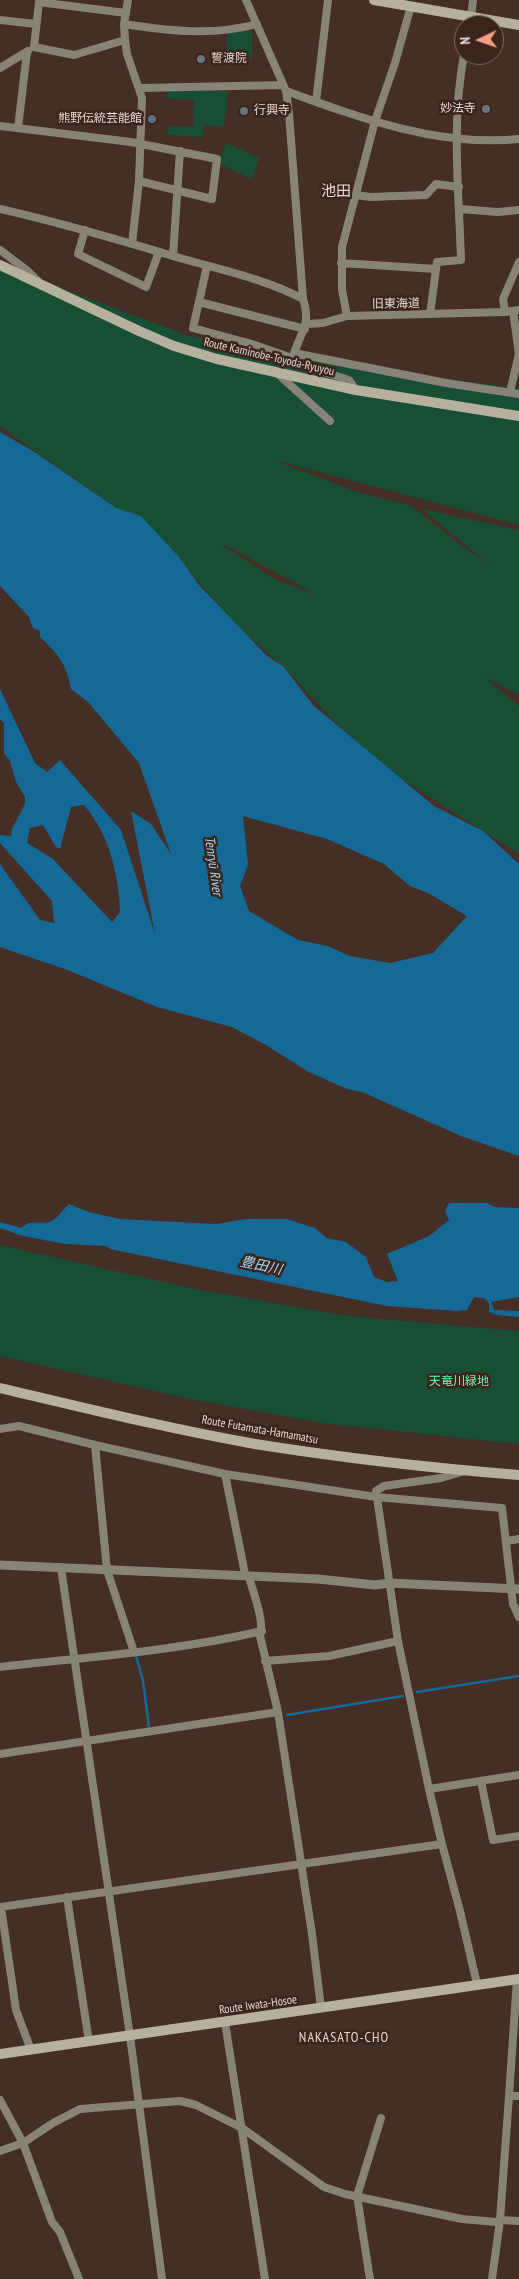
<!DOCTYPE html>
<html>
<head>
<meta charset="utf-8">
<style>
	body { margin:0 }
	#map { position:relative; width:519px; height:2279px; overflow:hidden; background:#442e26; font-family:"PT Sans Narrow",sans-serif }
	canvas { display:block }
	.north { position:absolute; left:454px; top:15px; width:50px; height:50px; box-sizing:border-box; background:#3a241c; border:1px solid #7e6b64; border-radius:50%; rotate:267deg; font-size:14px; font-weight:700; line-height:20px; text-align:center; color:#e5d6d1 }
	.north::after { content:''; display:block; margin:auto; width:18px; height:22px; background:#f49e8a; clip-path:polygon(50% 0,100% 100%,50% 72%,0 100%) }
</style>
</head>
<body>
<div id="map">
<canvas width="519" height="2279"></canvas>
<div class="north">N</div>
</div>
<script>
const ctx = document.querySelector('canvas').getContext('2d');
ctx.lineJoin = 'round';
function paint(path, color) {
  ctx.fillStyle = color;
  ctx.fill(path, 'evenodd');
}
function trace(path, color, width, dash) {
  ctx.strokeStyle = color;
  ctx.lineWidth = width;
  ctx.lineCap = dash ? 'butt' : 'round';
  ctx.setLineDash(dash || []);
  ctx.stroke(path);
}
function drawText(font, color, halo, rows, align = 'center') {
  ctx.font = font + ' "PT Sans Narrow","Noto Sans JP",sans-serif';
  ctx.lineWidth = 5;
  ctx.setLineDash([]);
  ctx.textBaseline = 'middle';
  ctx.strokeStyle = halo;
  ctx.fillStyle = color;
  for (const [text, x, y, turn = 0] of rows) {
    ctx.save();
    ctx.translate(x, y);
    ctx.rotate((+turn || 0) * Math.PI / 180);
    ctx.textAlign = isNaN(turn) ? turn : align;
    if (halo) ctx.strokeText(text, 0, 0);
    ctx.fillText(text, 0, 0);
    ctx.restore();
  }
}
const green = new Path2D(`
	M252 31V58L227 56V33Z
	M168 90 228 91 224 127 204 125 203 137 168 135V126L193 127 194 100 167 99Z
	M226 143 259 158 252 179 218 163Z
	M0 265 186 335 385 372 519 388V525L271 459 357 492 412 506 459 544 492 567 422 509 519 530V695L484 677 519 706V854L386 769 329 716 284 667 238 627 147 523 116 509 0 426ZM220 544 229 547 317 595 278 581Z
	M0 1245 195 1289 347 1316 519 1331V1444L321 1423 185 1398 0 1356Z`);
const water = new Path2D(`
	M0 432 33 451 116 508 141 516 178 556 200 586 267 656 284 667 313 705 434 806 483 831 519 864V1156L461 1136 362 1092 347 1089 309 1072 266 1045 232 1027 157 1007 65 969 0 947V864L40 920 54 923 52 901 0 843V835L11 836 12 829 25 804V797L16 782 10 761 4 753V723L0 719V689L35 763 47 772 60 760 121 830 155 934 131 811 151 824 171 854 139 763 88 702 71 689C66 663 59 655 40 637V631L33 628 29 617 0 586ZM84 805C109 834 119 875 120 912L112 922 53 859 27 843 30 828 43 825 56 847 60 849 71 807ZM243 816 327 839 384 864 410 886 428 893 467 916 433 953 390 963 350 956 328 946 298 940 249 911 240 886 248 865Z
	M449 1203H487L494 1207 519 1208V1297L491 1302 494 1310 519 1311V1317L497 1315 489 1312V1303L484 1298 474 1297 467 1310 457 1311 387 1306 110 1249 107 1246 65 1244 23 1236 0 1228V1222L22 1228C29 1218 42 1226 52 1221 58 1217 64 1209 69 1204L89 1212 120 1219 216 1224 246 1219H287L315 1228 327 1238 346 1242 366 1257 374 1277 387 1282 398 1281 387 1254 429 1236 449 1220 445 1211Z`);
const stream = new Path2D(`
	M136 1656 143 1681 149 1727
	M417 1692 519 1676
	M287 1715 403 1696`);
const minor = new Path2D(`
	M128 0 124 24 125 40 127 54 142 98 139 181 132 244
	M246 0 286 91 289 113 303 299C311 324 302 330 294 353
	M0 20 36 24
	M124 24C168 31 214 36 257 24
	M470 25 473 0
	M125 40 74 55 34 47 39 2 126 13
	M0 68 28 51
	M140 88 283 85
	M286 91C360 118 439 147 519 139
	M316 102 328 0
	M0 126 131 142 217 159 212 199 139 181
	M18 128 27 52
	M356 195 370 197 426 195 436 184 459 187
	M0 209C63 223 125 242 187 260 226 271 267 280 303 299
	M460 209 498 212 519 210
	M85 230 78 254 146 287 159 252
	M0 250 29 272 38 281
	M173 256 180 151
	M341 263 436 269
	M207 266 193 328 252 344 295 359
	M199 302 305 329
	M505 312 503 299 519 262
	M430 314 437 262 461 260C459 192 451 122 464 55
	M347 316 342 290V247L375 121 395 63 411 6
	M307 324 323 323 347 316 505 312 519 310
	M294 353 446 383 519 394
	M295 355 299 364 349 380 356 390
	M278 374 330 421
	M510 392 519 354 513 311
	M0 1429 19 1426 95 1445 225 1474 376 1497 502 1508 513 1604 519 1617
	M95 1445 107 1570 134 1652
	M225 1474 245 1574 249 1577C253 1592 265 1622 260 1636L278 1712 312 1934 321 2008
	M507 1541 519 1539
	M61 1568 130 2036 162 2279
	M265 1661 329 1656 398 1641
	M0 1667C87 1657 176 1651 262 1631
	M0 1754 278 1712
	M481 1781 493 1840 519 1836
	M429 1789 398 1641 376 1491 384 1486 441 1478 465 1471
	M442 1844 460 1911 477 1984
	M67 1897 89 2042
	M0 1907 442 1844 429 1789 519 1775
	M1 1907 16 2010 31 2050
	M517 1979 509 2096H519
	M225 2022 265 2279
	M0 2100 23 2143 52 2222 60 2232 79 2279
	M0 2151 23 2143 53 2123 80 2109 180 2101 196 2105 242 2128 324 2187 345 2194 462 2219 496 2222 500 2220 519 2221
	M370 2279 357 2196 381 2118
	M492 2279 500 2220 509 2096`);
const tertiary = new Path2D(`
	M0 1565 318 1579 375 1585 389 1583 519 1589`);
const secondary = new Path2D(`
	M374 0 519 25
	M0 265 139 331 174 346 217 359 356 390 519 416
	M0 1388C85 1408 170 1429 255 1444 343 1458 431 1468 519 1475
	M0 2054 519 1979`);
const markers = [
	[201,59,5,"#6b7280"],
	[486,109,5,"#6b7280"],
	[244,111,5,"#6b7280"],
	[152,119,5,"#5c6f8a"]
];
const poiNames = [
	["誓渡院",211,59],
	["妙法寺",476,109,"right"],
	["行興寺",254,111],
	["熊野伝統芸能館",142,119,"right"]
];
const streetNames = [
	["旧東海道",396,304,-1],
	["Route Kaminobe-Toyoda-Ryuyou",269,357,13],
	["Route Futamata-Hamamatsu",260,1430,10],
	["Route Iwata-Hosoe",258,2005,-8]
];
const parkNames = [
	["天竜川緑地",459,1382]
];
const waterNames = [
	["Tenryū River",213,866,82],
	["豊田川",261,1266,12]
];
const neighbourhoodNames = [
	["NAKASATO-CHO",344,2038]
];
const quarterNames = [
	["池田",336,192]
];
paint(green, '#184f34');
paint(water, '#156996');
trace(stream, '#156996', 2.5);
trace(minor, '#878379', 8);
trace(tertiary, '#878379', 9);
trace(secondary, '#b6b09f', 10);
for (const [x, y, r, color] of markers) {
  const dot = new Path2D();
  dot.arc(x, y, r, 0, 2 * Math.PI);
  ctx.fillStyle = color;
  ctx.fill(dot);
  trace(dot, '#3a241c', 2);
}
drawText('12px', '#e5d6d1', '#3a241c', poiNames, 'left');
drawText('12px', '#e5d6d1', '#3a241c', streetNames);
drawText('12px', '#6ef9b1', '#3a241c', parkNames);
drawText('italic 14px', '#a7d4f2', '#3a241c', waterNames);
ctx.letterSpacing = '1px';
drawText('14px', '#e5d6d1', '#3a241c', neighbourhoodNames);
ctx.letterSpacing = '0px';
drawText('15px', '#e5d6d1', '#3a241c', quarterNames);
</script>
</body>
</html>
